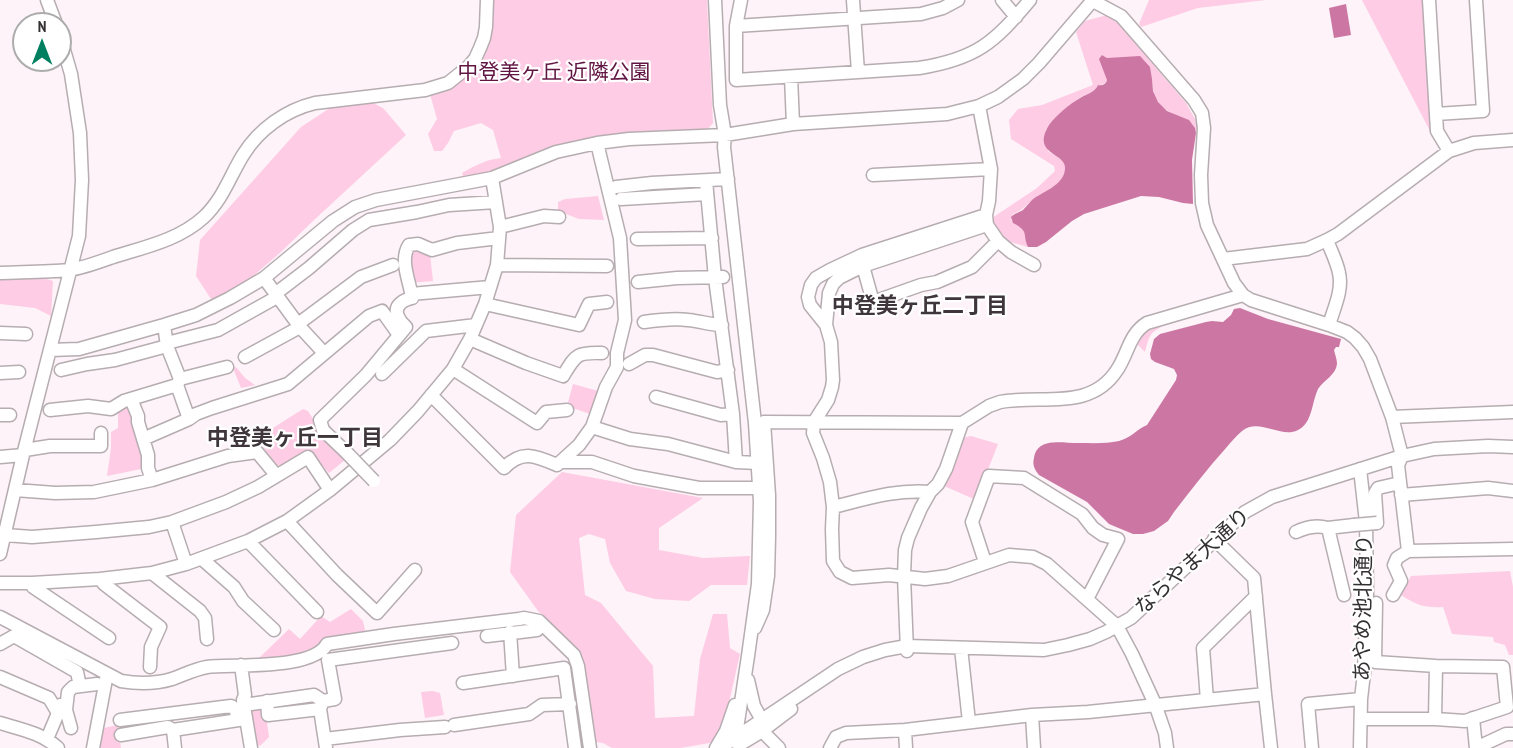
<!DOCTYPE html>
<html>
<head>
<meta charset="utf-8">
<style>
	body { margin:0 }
	#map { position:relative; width:1513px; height:748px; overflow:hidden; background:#fdf3f8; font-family:"PT Sans Narrow",sans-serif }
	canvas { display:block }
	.north { position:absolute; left:12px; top:12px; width:60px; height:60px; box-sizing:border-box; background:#fff; border:2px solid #adacad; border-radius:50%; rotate:0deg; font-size:16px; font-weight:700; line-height:24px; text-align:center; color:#333031 }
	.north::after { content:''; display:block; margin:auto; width:21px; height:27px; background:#008061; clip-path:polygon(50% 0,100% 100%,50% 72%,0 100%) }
</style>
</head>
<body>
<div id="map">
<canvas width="1513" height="748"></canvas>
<div class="north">N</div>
</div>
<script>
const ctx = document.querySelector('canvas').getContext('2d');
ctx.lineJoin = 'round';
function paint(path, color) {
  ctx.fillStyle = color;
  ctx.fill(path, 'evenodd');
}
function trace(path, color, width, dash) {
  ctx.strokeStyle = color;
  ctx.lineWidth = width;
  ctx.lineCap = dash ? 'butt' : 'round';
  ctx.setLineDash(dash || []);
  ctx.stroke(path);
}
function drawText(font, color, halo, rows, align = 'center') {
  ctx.font = font + ' "PT Sans Narrow","Noto Sans JP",sans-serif';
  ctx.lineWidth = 4.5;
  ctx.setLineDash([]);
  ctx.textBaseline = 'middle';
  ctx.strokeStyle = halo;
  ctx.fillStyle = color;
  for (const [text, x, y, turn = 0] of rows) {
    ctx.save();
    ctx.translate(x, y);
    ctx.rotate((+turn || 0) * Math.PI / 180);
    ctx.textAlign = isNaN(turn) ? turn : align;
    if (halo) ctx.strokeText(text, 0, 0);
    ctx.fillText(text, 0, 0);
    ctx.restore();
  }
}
const green = new Path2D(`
	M493 0H707L713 123 707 130 657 132 609 135 546 151 490 172 463 176 462 173C474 166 488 159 501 158L493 130 481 123 454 131 448 143 442 151H434L428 134 437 119 430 94C442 90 454 86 464 78 478 67 488 45 492 29 494 20 493 9 493 0Z
	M1149 0H1266L1198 8 1141 27 1139 24Z
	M1362 0H1426L1432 135Z
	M1107 15 1116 21 1186 103 1195 119 1197 127 1196 133C1193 108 1153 124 1152 79L1120 58H1107L1102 55 1107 80C1105 84 1103 85 1098 85 1095 93 1086 94 1079 98 1070 105 1048 121 1046 132 1045 138 1048 146 1048 151 1053 155 1061 157 1064 163 1073 181 1043 192 1033 200 1024 206 1025 209 1013 214L1011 220C1015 225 1023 227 1025 233 1027 238 1026 242 1028 247L1003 240 992 225V218L1037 188 1055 171 1054 166 1011 139 1009 120 1018 109 1042 105 1093 85 1076 32 1085 21Z
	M367 100 383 108 406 135 313 221 281 252 231 295 211 299 196 276 200 240 301 127 336 104Z
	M598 196 604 220 579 219 558 211V202L565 199Z
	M412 249 430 254 433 281 410 283 409 254Z
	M41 277 53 281 51 316 35 308 0 304V278Z
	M1231 303 1232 305 1163 326C1149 333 1149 337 1145 352L1135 342 1141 333 1150 327Z
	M236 367 245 378 255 385 241 388 233 368Z
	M573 384 598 391 590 414 567 406Z
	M127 405 135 424 146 468 107 476 111 448V432L118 428V409Z
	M303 409 308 411 322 433 345 460 329 473 308 449 281 466 275 465 257 438Z
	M971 436 998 444 976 500 942 485 962 438Z
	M562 472 703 498 659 528V550L703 558 750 556 747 585H711L689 601 655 599 626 591 610 563 605 539 589 534 579 538 585 595 601 603 653 666 655 718 694 716 700 659 713 614H727L730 648 740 654 728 707 715 742 681 748H612L603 743 596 742 578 649 538 611 510 572 516 515Z
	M1510 571 1513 587V655H1509L1505 645 1494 642 1493 637 1452 634 1443 607C1425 608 1416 605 1401 595L1411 576Z
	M351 609 363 621 366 635 285 660 256 661 289 629 300 639 321 616 330 622Z
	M433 691 440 693 444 715 425 718 421 692Z
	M265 708 269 737 261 745 253 747 248 711Z
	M118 725 121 748H95L99 729Z`);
const water = new Path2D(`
	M1346 4 1351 35 1334 38 1329 8Z
	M1102 55 1107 58 1140 56 1150 67 1152 79 1153 91 1158 102 1167 111 1189 120 1195 128 1196 133 1192 160 1193 204 1183 203 1159 197 1141 196 1084 214 1072 221 1046 242 1037 247H1028C1022 234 1030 232 1013 223L1011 217C1015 213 1018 213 1023 210 1026 207 1029 203 1032 200 1042 192 1059 187 1064 174 1073 151 1029 158 1049 125 1056 115 1070 104 1080 98 1087 94 1095 92 1098 85 1103 86 1106 84 1107 80L1099 59Z
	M1240 308 1268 319 1341 339 1339 347H1336L1334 350C1335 355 1337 359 1337 364 1336 375 1324 380 1318 389 1313 400 1312 415 1306 423 1288 447 1262 415 1242 431 1236 436 1231 442 1226 448 1208 468 1191 490 1174 512L1168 521 1154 531 1143 534H1133L1109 524 1087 502 1039 475C1035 470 1032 465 1034 458 1037 437 1062 443 1077 443 1091 443 1106 444 1119 441 1131 438 1137 429 1147 425L1176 380 1177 375 1174 369 1155 362 1151 359 1150 354 1154 339 1160 334 1206 322 1212 321 1223 322 1231 315 1234 309Z`);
const minor = new Path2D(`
	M47 0 56 24
	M715 0 720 105 725 135 724 147 755 423 760 501 758 584 748 656 735 742
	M741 0 736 26V80L919 68C976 59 994 43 1030 0
	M853 0 858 72
	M1002 0 1016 17
	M1091 0 1121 16 1194 100 1202 113 1204 128 1201 175 1202 203 1207 225 1234 283 1243 295 1251 300 1329 325 1347 332 1355 338 1363 347 1370 359 1392 417 1402 456 1398 465 1408 551 1513 549
	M1429 0 1437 131 1449 151
	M736 26 921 14 943 8 958 0
	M791 77 793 124
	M979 106 991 169 989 201 986 215 987 225 998 241 1011 252 1034 265
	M1436 114 1483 111 1476 0
	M873 175 991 169
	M706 181 715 278 733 414 736 462
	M616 187 652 183 728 179
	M621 199 707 194
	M986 215 862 255 830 270 816 278 811 285 808 297 810 305 826 325 831 342 833 380 832 387 828 400 814 422 813 433 823 458 830 482 833 507 832 529 833 561 840 572 852 578 889 575 925 579 948 576 1009 555 1033 557 1047 564 1117 626 1132 654 1155 704 1165 733 1167 748
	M500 227 544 216 559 217
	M637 239 712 238
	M1327 240C1331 251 1337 262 1339 273 1343 290 1334 308 1329 325
	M1223 259 1307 249 1327 240 1338 234 1449 151 1474 143 1513 140
	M497 265 607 266
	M863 266 873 302 921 285 937 282 972 267 998 241
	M0 273C23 272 46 272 69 270 83 268 99 262 113 257 145 247 179 240 204 217 223 199 230 176 243 155 259 129 286 110 315 103L425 90 448 83 468 67 475 59 480 48 484 38 486 27 487 0
	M264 278 300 327 324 353
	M638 282 677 278 723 277
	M275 294 309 268 353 230 369 220 417 212 449 205 496 202
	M411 294 490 287
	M485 304 579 325 589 304 607 302
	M644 322C658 320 674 318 688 320 700 321 711 325 722 325
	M298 324 361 277 393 265
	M826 325 829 293 833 284 839 278 863 266 987 225
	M0 333 26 334
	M470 339 526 363 563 376C576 355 576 352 602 353
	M167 343 218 330 277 297
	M50 350 79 349 164 325 196 315 230 298 264 278 333 221 355 207 376 200 492 178 556 152 597 143 629 139 725 135 793 124 947 114 979 106 998 97 1023 79 1039 63 1093 0
	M245 357 300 327
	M629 364 645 355H653L717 372 728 370
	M453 369 537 423 546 412 567 410
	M61 370 87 364 115 360 167 346
	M0 373 19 372
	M382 374 426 331 476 325
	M180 379 227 367
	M431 395 504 468C522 449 536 456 557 465L579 445 592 427 606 387 617 367V353L625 320 620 238 597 143
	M656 397 721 415 733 414
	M131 399 138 416V422L148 455V468L152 480
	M50 410 88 406 111 409 124 401 177 385
	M0 415H10
	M1392 417 1513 412
	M189 419 196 414 212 408 288 384 369 316 382 311 399 335
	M592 427 630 439 668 444 736 462 758 463
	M143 439 189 419 177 385 180 379 167 346 164 325
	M25 450 50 446H101V433
	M348 454 323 430 320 420 366 375 406 327C399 321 392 310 401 303 404 300 408 299 412 298 410 281 399 261 409 245L418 244 432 250 457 243 499 238
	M0 457 23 455
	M561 462H592L634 476 699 488H759
	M1360 469 1366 522 1367 593 1364 673 1361 699 1360 748
	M15 490 55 493 94 492 152 480 228 456 257 452 276 475
	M1401 495 1488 488 1513 491
	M833 507C866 499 896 489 930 492
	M287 521 337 575 377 613 415 570
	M172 522 186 564
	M1377 523 1375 493 1378 488 1400 483
	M1296 532C1307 527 1316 525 1328 528
	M5 535 32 537 96 532 149 527 172 522 226 502 258 487 308 457 330 490
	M1214 539 1254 578 1265 694 1271 748
	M248 541 317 612
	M0 554 23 455 79 236 82 180 80 133 71 74 60 36
	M202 559 234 587 243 601 274 630
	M985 562 972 522 989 476 1024 478 1082 514 1093 528 1103 535 1118 539 1087 599
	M152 573 200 611 205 618 207 639
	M100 579 104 584 160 627 151 647 150 667
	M0 583H32L100 579 152 573 186 564 248 541 287 521 330 490 390 440 418 411 453 369 470 339 485 304 497 265 500 227 492 178
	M32 583 33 587 109 638
	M1344 595 1328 528 1354 525
	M1393 595 1401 581 1394 565 1397 558 1408 551
	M1376 603 1375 662 1436 666 1503 667 1507 707 1465 721 1435 719
	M0 617 121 681C138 684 155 684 172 679 183 675 195 669 207 667 235 664 313 670 327 644L394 634 519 619 524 618 539 621 574 655 578 666 590 748
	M755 628 763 610 768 576 769 537V495L764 422 962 423 989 406 1000 402C1041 394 1090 412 1117 370 1128 354 1129 334 1147 323L1243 295
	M510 632 513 676
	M487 636 537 630
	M0 644 14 636 77 672 80 686
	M961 648 969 722
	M907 651 904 576 905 550 908 538 921 508 930 492 938 484 946 469 962 423
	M241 665 245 695 243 700 251 748
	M0 677 49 698 58 713 47 739
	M748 680 754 706 762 720V731L779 748
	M463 683 564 668 575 748
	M1207 700 1203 648 1256 596
	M267 701 268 715 320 709
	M60 705 66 710 71 728
	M244 705 314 695 323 701
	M66 710 68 692 73 687 97 684
	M1032 715 1034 748
	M1473 718 1476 748
	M1361 719H1435L1436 666
	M120 720 231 706 236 709 237 720
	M0 723C20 729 42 733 58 748
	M454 725 529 714 542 705 570 704
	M168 727 173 730 175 748
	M173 730 245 719
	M905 730 906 748
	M121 735 168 727
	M325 739 400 730 445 727
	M739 745 762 731 791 709
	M93 748 107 674
	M326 748 320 709 323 701 335 699 328 660 452 643
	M716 748 726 731 735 705
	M720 748 838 669 863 657 885 650 907 646 1044 650 1068 645 1090 639 1106 632 1131 618 1245 512 1272 497 1402 456 1434 449 1488 446 1513 447
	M830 748 836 737 846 733 905 730 1032 715 1088 712 1265 694
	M1312 748 1308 704 1361 699
	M1476 748 1506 734H1513`);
const minorBridge = new Path2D(`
	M348 454 374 481
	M1354 525 1377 523`);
const parkNames = [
	["中登美ヶ丘 近隣公園",554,73]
];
const streetNames = [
	["ならやま大通り",1193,562,-42],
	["あやめ池北通り",1364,608,-89]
];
const neighbourhoodNames = [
	["中登美ヶ丘二丁目",920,307],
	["中登美ヶ丘一丁目",295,439]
];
paint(green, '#fecce4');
paint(water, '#cc77a3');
trace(minor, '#b6adb1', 15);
trace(minor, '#fff', 12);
trace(minorBridge, '#b6adb1', 15, []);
trace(minorBridge, '#fff', 12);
drawText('21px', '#611543', '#fff', parkNames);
drawText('21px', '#333031', '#fff', streetNames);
drawText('bold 22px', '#3e363a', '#fff', neighbourhoodNames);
</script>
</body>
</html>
